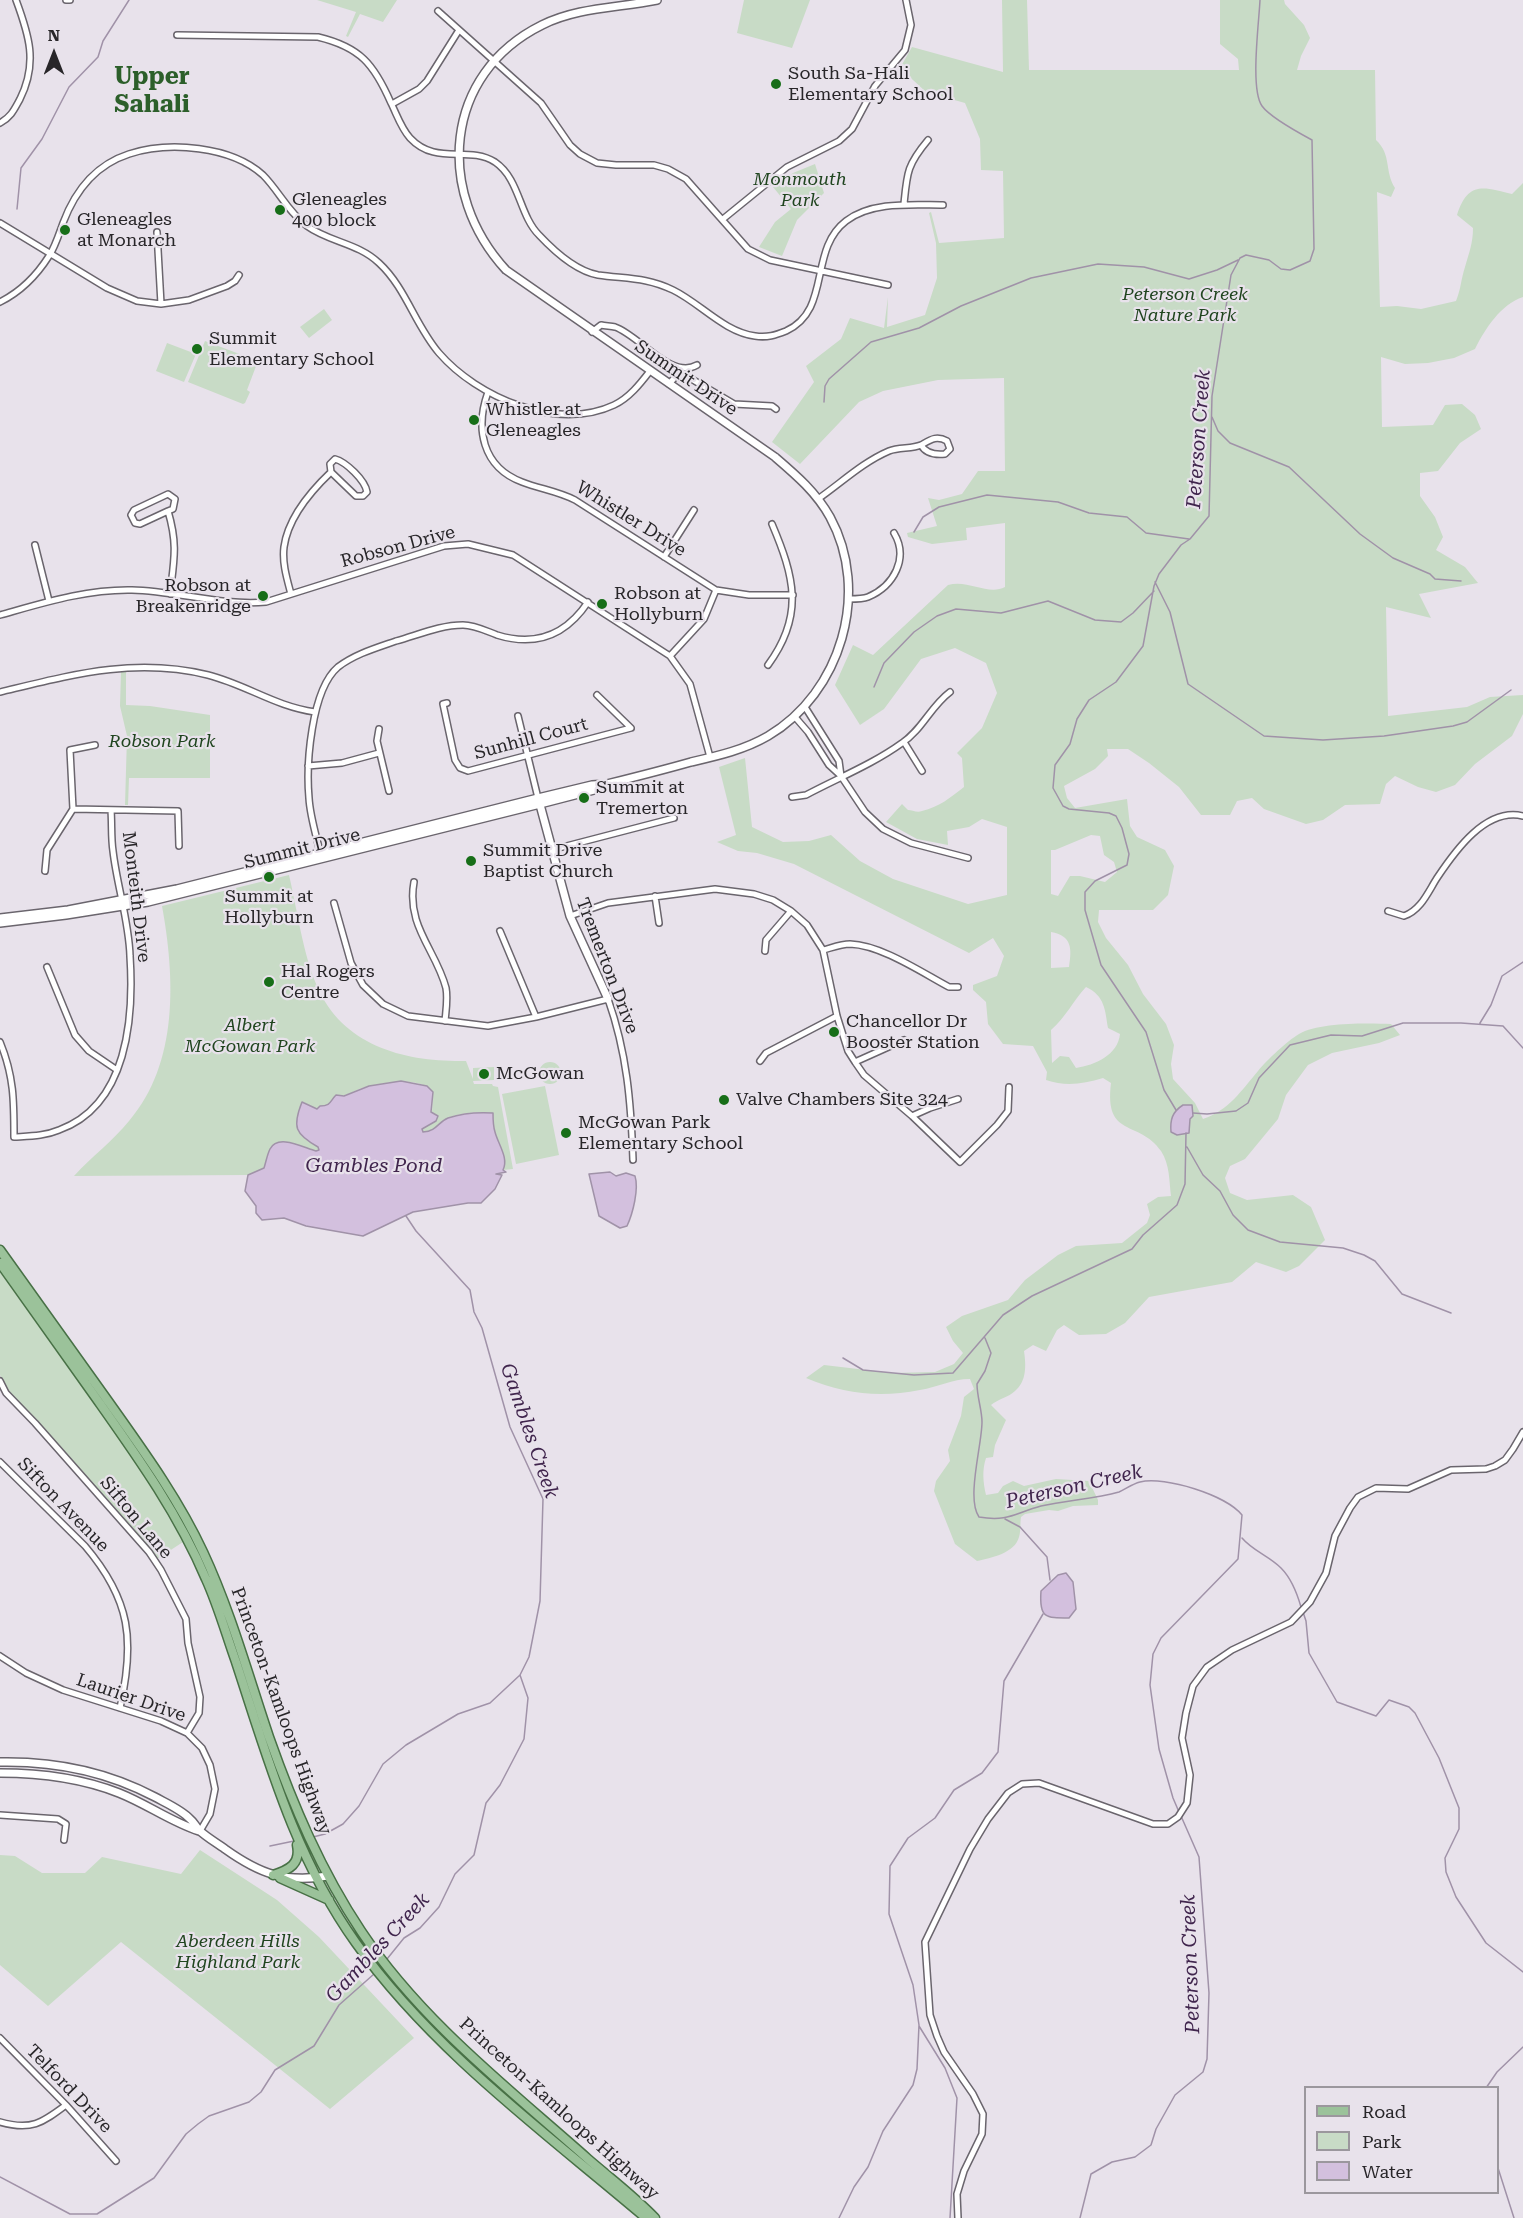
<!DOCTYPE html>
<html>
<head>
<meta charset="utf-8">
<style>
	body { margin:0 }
	#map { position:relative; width:1523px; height:2218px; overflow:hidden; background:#e8e2eb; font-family:"Roboto Serif",serif }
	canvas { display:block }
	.legend { position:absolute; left:1304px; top:2086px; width:195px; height:108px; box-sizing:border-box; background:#e8e2eb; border:2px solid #9b979d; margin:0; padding:8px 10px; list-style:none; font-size:18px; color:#282629 }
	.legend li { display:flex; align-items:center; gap:12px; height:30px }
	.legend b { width:30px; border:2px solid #9b979d }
	.north { position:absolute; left:24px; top:24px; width:60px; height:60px; -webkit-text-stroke:4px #e8e2eb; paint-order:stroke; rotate:0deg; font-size:16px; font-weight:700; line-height:24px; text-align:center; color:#282629 }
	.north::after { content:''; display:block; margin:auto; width:21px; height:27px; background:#282629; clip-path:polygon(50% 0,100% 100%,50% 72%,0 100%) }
</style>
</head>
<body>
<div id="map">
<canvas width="1523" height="2218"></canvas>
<ul class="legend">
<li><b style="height:8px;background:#9bc29a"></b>Road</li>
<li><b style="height:16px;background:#c8dbc6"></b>Park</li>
<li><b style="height:16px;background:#d3c0de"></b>Water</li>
</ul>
<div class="north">N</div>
</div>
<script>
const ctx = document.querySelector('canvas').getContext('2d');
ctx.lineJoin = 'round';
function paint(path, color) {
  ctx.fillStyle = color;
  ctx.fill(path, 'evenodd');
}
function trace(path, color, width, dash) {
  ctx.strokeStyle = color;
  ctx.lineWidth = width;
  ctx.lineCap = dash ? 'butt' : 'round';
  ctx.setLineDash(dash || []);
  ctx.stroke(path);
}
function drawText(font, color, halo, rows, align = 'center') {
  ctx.font = font + ' "Roboto Serif",serif';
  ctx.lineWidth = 4.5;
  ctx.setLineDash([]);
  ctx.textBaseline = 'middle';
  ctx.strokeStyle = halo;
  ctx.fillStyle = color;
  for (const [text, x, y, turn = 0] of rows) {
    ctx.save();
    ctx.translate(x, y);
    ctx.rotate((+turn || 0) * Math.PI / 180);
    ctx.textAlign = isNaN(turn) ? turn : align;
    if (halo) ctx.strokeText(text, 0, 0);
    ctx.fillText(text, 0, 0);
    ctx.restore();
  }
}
const green = new Path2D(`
	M317 0H397L383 22 360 14 348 37 346 36 356 12Z
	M744 0H810L792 48 737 33Z
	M1002 0H1027L1029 70H1239L1238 59 1220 44V0H1284L1285 4 1304 25 1310 38 1301 56 1297 70H1375L1376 140C1392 155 1384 170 1395 188L1391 197 1377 192 1380 307 1397 306 1421 309 1456 301C1461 289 1461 279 1465 267 1469 253 1473 243 1473 228L1457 215C1468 181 1483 187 1512 194L1523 183V297C1501 304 1485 329 1475 349L1454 358 1428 363 1405 364 1381 357 1382 427 1433 425 1445 405 1462 404 1475 415 1481 429 1460 443 1438 471 1420 473V496L1435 517 1443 537 1436 550 1465 567 1478 583 1419 594 1431 618 1386 607 1388 716 1467 707 1490 697 1523 695V714L1512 736 1475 764 1455 785 1436 792 1418 787 1395 776 1386 784 1380 804 1345 805 1323 820 1306 824 1264 809 1252 798 1237 801 1230 815H1201L1179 787 1149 763 1128 749H1107L1108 756 1095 769 1064 786 1067 798 1075 808 1127 799 1130 826 1137 837 1165 850 1174 866 1168 895 1153 910H1099L1098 922 1106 938 1128 965 1143 994 1166 1024 1174 1045 1171 1064 1173 1079 1195 1103 1203 1119C1229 1110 1241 1091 1258 1071 1267 1060 1287 1041 1299 1034 1319 1022 1368 1023 1391 1024L1400 1035 1379 1043 1332 1053 1308 1065 1286 1095 1278 1119 1245 1159 1230 1166 1225 1178 1230 1193 1247 1200 1293 1195 1311 1207 1325 1240 1299 1266 1286 1272 1256 1262 1232 1282 1149 1297 1125 1323 1106 1334 1079 1335 1064 1325 1057 1330 1046 1351 1033 1345 1024 1351C1026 1365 1027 1381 1015 1391 1009 1397 998 1399 991 1405L1006 1420 995 1445 993 1457 986 1458C982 1470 983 1482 986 1495L998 1493 1003 1486 1013 1481 1024 1486 1056 1479 1089 1481 1098 1500V1505L1073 1506 1058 1511 1049 1510 1025 1514 1021 1517C1020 1523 1021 1531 1019 1537 1015 1553 991 1558 977 1561L955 1544 934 1491 936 1481 950 1461 948 1450 961 1416 964 1397 974 1389 970 1379C952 1379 938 1387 920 1390 880 1398 844 1394 806 1378L824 1365 892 1373 935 1372 954 1364 963 1353 953 1341 946 1327 962 1316 1008 1300 1025 1280 1058 1255 1076 1246 1122 1243 1147 1223 1150 1215 1147 1204 1158 1197 1171 1196C1169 1180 1170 1165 1161 1151 1139 1119 1104 1139 1111 1083L1103 1078C1083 1084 1066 1087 1046 1080L1047 1072 1033 1046 1003 1044 988 1024 986 1002 973 990V985L997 976 1004 956 993 938 969 953 794 864 757 853 738 851 717 842 736 835 719 767 745 758 752 827 783 842 809 841 831 835 860 861 893 879 968 904 1007 895V827L982 819 969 827 947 831 948 845 917 839 886 822 902 804 908 810C912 810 917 813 922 811 939 807 950 798 964 787L962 758 957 753 982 728 997 693 986 663 955 648 921 659 884 709 860 725 835 685 853 645 873 655 948 585C968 579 988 596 1005 587V523L966 528 967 540 932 544 908 537 907 533 937 526 928 498 939 500 962 494 978 471H1005L1004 378 938 380 883 391 859 402 800 464 772 442 814 382 806 366 841 339 850 318 884 328 888 297 887 327 925 315 937 278 936 243 929 213 931 212 939 243 1004 238 1003 171 981 170 980 139 965 103 926 92 900 68 912 47 1003 72ZM1091 835 1100 836 1104 855 1114 862 1117 872 1105 882 1080 876H1070L1058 896 1051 894V850H1055ZM1051 932C1072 936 1072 948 1069 967L1051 968ZM1086 987C1105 996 1105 1010 1108 1028L1120 1034C1118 1055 1095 1065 1076 1068L1069 1057 1060 1056 1052 1063 1051 1030C1066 1017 1073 1001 1086 987Z
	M815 164 824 193 797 220 782 256 759 247 775 222 791 209 773 187 793 173Z
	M324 309 332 320 309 338 300 327Z
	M205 341 258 361 247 390 250 392 245 403 243 404 188 382Z
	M167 343 196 354 184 382 156 371Z
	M121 672H126V705L150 706 210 715V778H129L128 805H125L127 736 120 706Z
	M289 875C297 909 303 954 317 986 343 1047 406 1062 466 1061L473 1079V1068L494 1067V1080L473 1081 474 1084H492L493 1086 498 1087 513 1169 503 1170C509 1158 498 1144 495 1132 493 1126 493 1119 493 1113 478 1112 462 1112 448 1118 438 1122 436 1131 423 1132L422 1129 435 1121 438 1116 432 1112 433 1092C420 1075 380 1083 362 1088 353 1091 347 1097 337 1095L330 1104 317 1109 303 1102C291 1126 296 1135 318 1147L319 1150 316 1151C304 1148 278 1134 270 1149 267 1155 266 1162 264 1168L248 1175 74 1176C91 1157 113 1141 129 1121 179 1063 175 977 162 906Z
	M539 1073a11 11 0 1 1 22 0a11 11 0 1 1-22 0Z
	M545 1086 559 1155 516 1164 502 1094Z
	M0 1272 140 1468 183 1542 157 1559 7 1390 0 1375Z
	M200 1850 277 1900 319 1937 414 2038 330 2109 121 1942 48 2006 0 1965V1855L15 1856 42 1873H85L102 1857 181 1874Z`);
const water = new Path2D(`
	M401 1081 427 1086 433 1092 431 1112 438 1116 436 1121 422 1129 423 1132C437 1131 438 1122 448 1118 463 1113 478 1112 493 1113 493 1119 493 1126 495 1132 498 1144 509 1158 503 1170L506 1172 496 1174 502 1175 495 1189 481 1203H468L413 1212 363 1236 306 1226 284 1218 262 1220 256 1213V1206L245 1191 248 1175 264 1168C266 1162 267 1155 270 1149 278 1133 304 1148 316 1151L319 1150 318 1147C295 1134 292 1127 302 1102L317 1109 320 1106C331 1106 330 1101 336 1095L344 1096 369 1086Z
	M1183 1105H1192L1193 1116 1190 1119 1189 1133 1177 1135 1171 1132C1170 1120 1172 1112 1183 1105Z
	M610 1172 616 1176 626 1173 635 1176C639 1189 633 1213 627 1226L620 1228 599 1216 589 1174Z
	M1066 1573 1073 1582 1076 1609 1069 1618C1045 1618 1039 1618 1041 1591L1058 1575Z`);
const stream = new Path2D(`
	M17 209 21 168 42 139 69 87 98 57 103 41 129 0
	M824 402 825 386 829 379 871 342 919 328 961 306 1031 278 1098 264 1144 267 1189 279 1217 270 1238 260
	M1212 417 1218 431 1230 443 1289 467 1360 534 1393 558 1430 574 1435 579 1461 581
	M914 532 923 517 939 507 987 495 1058 502 1089 513 1127 517 1146 533 1189 539
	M1155 582 1170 612 1188 684 1264 736 1323 740 1384 736 1453 726 1467 722 1511 690
	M874 687 884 663 914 632 937 616 956 609 1001 613 1048 601 1095 620 1121 622 1133 613 1154 591
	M1480 1023 1491 1005 1502 976 1523 962
	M1176 1110 1164 1090 1146 1032 1101 965 1085 910V892L1095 881 1127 865 1129 854 1122 828 1116 816 1109 813 1069 809 1063 806 1053 788 1055 765 1070 744 1077 719 1089 700 1116 682 1143 646 1154 586 1159 574 1181 545 1190 539 1209 516 1212 396 1231 275 1240 258 1246 255 1269 260 1281 269 1290 270 1310 261 1314 249 1312 140C1299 133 1270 117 1262 106 1250 89 1259 23 1260 0
	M1193 1113 1207 1114 1236 1111 1248 1103 1259 1078 1290 1045 1331 1035 1362 1036 1403 1023H1461L1503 1026 1523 1048
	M1187 1147 1203 1175 1220 1191 1233 1215 1248 1230 1280 1242 1343 1248 1364 1255 1375 1261 1402 1294 1451 1313
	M985 1338 991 1353 985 1371 977 1384C977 1397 982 1410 982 1422 982 1445 966 1499 979 1517 1008 1522 1015 1513 1041 1506 1067 1500 1094 1499 1119 1492 1126 1489 1132 1484 1140 1482 1165 1476 1226 1495 1242 1515L1238 1559 1161 1638 1153 1654 1150 1685 1159 1749 1173 1798 1179 1812
	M843 1358 863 1370 914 1375 953 1373 1003 1315 1032 1296 1132 1249 1143 1235 1177 1205 1185 1184 1186 1133
	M1005 1519 1020 1527 1047 1557 1050 1580
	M1242 1538C1253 1551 1269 1556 1281 1568 1292 1579 1297 1593 1301 1607
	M1303 1612 1306 1621 1309 1653 1337 1702 1376 1716 1389 1700 1409 1707 1415 1713 1439 1758 1459 1808V1829L1445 1858 1446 1872 1456 1897 1486 1943 1523 1972
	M313 1837 325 1834 343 1824 359 1806 383 1764 406 1745 458 1714 490 1703 520 1675 529 1657 540 1601 543 1499 510 1427 482 1328 474 1312 470 1290 416 1231 406 1216
	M270 1846 294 1841
	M387 1959 404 1938 420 1928 439 1907 455 1874 474 1855 486 1803 500 1785 524 1739 528 1698 520 1675
	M919 2026 945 2068 957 2098 950 2218
	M1486 2088 1497 2072 1523 2047
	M1498 2168 1514 2218
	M0 2177 70 2214H97L154 2178 186 2134 198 2124 209 2116 249 2102 261 2092 275 2070 314 2046 339 2005 374 1974
	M839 2218 854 2187 868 2167 883 2131 913 2085 917 2069 919 2025 913 1985 889 1914 890 1866 908 1838 935 1818 954 1790 982 1773 998 1752 1004 1681 1043 1614
	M1080 2218 1091 2174 1112 2162 1135 2157 1151 2145 1156 2129 1175 2095 1203 2072 1207 2059 1209 1993 1199 1857 1181 1816`);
const street = new Path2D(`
	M66 0H70
	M438 11 541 103 570 145 580 154 597 163 616 165H654L668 169 686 179 748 249 770 260 888 285
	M177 35 318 37C360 47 374 64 391 103 397 115 401 128 410 138 436 166 468 145 495 162 520 179 519 215 539 235 554 251 576 271 598 275 626 279 646 277 673 290 700 303 724 332 755 336 767 338 776 335 786 331 832 310 808 250 846 221 872 201 912 205 943 205
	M392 104 419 89 427 81 459 30
	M0 123C11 117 14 110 20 99 38 63 29 35 16 0
	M904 204C907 173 907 165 928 140
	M723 219 787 167 839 141 852 129 875 86 905 50 911 25 906 0
	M0 223 107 288 137 301 161 304 189 300 227 286 235 281 239 275
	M157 232 161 304
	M0 302C20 292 37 275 49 256 55 247 59 234 63 223 75 191 95 165 129 154 169 141 231 146 263 175 279 191 288 212 307 226 329 242 358 243 379 263 406 288 415 325 439 353 477 397 557 432 614 405 629 398 640 384 650 371
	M592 332 601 325C605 326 611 326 615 327 639 335 671 380 697 365
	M669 384 677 375 683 374 734 404 772 406 776 409
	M488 392C475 428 482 467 522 482 540 489 557 491 575 500L716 590 749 595H793
	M818 499C841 483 863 462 889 451 899 447 912 449 921 445 930 440 936 435 947 441L950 449 945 454C935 455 926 454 921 445
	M168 511 140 524 135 523 131 515 134 510 168 494 175 499 173 509 168 511C178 545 174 560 170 594
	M35 545 49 601
	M664 557 694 510
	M291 594C287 579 282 563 284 547 288 518 311 491 331 472L330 464 335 459C346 462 365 480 367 492L363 496H356L331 472
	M849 599C855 599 863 599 868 597 894 586 909 558 894 533
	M0 615C43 603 87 589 132 590 177 591 221 606 266 602L444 546 468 544 513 555 670 656 690 684 710 757
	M670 656 704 619 716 590
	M768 665C805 615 794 576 772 524
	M0 692C71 675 134 657 208 675 247 685 274 706 315 712
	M447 703 443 704 455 760 460 768 468 771 631 728 597 695
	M805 707 839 761 841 776
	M518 716 538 798
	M795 717 808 732 829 765 841 776 865 812 883 829 911 843 968 858
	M379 729 377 741 389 791
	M904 742 922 771
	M308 766 342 763 379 753
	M792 797 806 795C838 778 873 764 902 743 922 730 931 706 950 692
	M73 809 178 811 179 846
	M551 850 674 818
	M321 856C317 838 310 817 309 798 306 765 311 690 338 667 355 654 376 648 396 641 418 635 440 625 463 625 475 625 486 631 497 635 536 647 566 635 588 602
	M45 871 47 850 73 809 70 750 95 745
	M414 882C406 926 436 950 446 988 448 999 446 1010 445 1021
	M655 896 659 923
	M334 903 351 963 363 985 383 1004 408 1016 488 1026 536 1017 608 999C627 1053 631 1102 633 1160
	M1388 911 1404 916C1421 910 1428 892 1437 878 1455 851 1486 807 1523 816
	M570 916 608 903 715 889 754 894 773 900 791 911 807 925 823 950 837 1016 848 1051 855 1062 864 1075 912 1116 960 1162 997 1125 1008 1111 1009 1087
	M500 931 536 1017
	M823 950C831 948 841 944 850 944 881 945 921 972 949 987H958
	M765 951 766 940 791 911
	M47 967 75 1035 89 1051 117 1070
	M0 1042C14 1076 14 1101 14 1137 30 1136 45 1136 59 1130 128 1105 134 1017 130 956 129 921 117 886 113 851 111 838 112 824 111 810
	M760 1061 766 1053 837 1016
	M855 1062 904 1040
	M912 1116 930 1108 958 1099
	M0 1381 6 1393 35 1423 149 1552 161 1570 186 1619 188 1643 200 1697 199 1713 187 1733
	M0 1462 85 1546C131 1600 135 1641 120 1708
	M0 1656 26 1673 63 1690 161 1721 187 1733 202 1748 210 1765 215 1789 210 1814 200 1831
	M0 1815 58 1819 66 1824 64 1840
	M0 2038 66 2105 116 2161
	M0 2122C31 2131 42 2123 66 2105
	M958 2218 957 2194 964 2171 982 2134 983 2114 973 2094 944 2052 937 2036 930 2015 925 1942 970 1849 988 1819 1008 1793 1022 1784 1039 1783 1153 1824H1168L1178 1817 1187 1803 1190 1775 1182 1738 1186 1713 1193 1686 1207 1667 1232 1650 1291 1622 1310 1602 1326 1573 1335 1536 1350 1508 1358 1497 1376 1488 1408 1489 1451 1470 1486 1469 1495 1466 1505 1460 1513 1449 1523 1432`);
const secondary = new Path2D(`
	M539 801 570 916 608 999
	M0 918 68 910 177 889 538 798 592 785 607 784C635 777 663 770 691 762 717 756 744 750 768 736 841 693 871 592 830 517 816 492 796 475 775 457L506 270C435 193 443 74 542 25 578 7 619 8 657 0
	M0 923 66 915 148 902 540 804 594 790 605 785
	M0 1762C54 1761 108 1772 155 1797 166 1803 182 1810 190 1819 194 1822 196 1827 199 1830 206 1837 217 1843 225 1849 260 1874 285 1883 328 1876
	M0 1773C40 1773 81 1778 119 1793 147 1804 171 1822 199 1831`);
const primary = new Path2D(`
	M0 1250C36 1300 72 1350 108 1401 142 1449 178 1498 203 1552 231 1612 248 1675 269 1737 293 1805 321 1871 361 1931 421 2021 508 2088 588 2159 610 2178 635 2197 655 2218
	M0 1263C32 1308 64 1353 96 1398 137 1456 178 1513 206 1579 218 1605 226 1634 236 1662 268 1759 295 1858 356 1943 432 2050 546 2133 646 2218
	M273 1875C289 1870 301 1864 297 1845
	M280 1878 329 1900`);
const markers = [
	[776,84,6,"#176e18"],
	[280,210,6,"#176e18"],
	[65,230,6,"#176e18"],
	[197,349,6,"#176e18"],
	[474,420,6,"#176e18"],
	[263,596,6,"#176e18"],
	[602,604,6,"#176e18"],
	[584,798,6,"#176e18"],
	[471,861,6,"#176e18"],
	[269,877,6,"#176e18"],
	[269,982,6,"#176e18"],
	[834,1032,6,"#176e18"],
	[484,1074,6,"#176e18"],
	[724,1100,6,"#176e18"],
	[566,1133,6,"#176e18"]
];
const poiNames = [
	["South Sa-Hali",788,74],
	["Elementary School",788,95],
	["Gleneagles",292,200],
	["400 block",292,221],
	["Gleneagles",77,220],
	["at Monarch",77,241],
	["Summit",209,339],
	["Elementary School",209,360],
	["Whistler at",486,410],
	["Gleneagles",486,431],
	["Robson at",251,586,"right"],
	["Breakenridge",251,607,"right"],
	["Robson at",614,594],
	["Hollyburn",614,615],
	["Summit at",596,788],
	["Tremerton",596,809],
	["Summit Drive",483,851],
	["Baptist Church",483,872],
	["Summit at",269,897,"center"],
	["Hollyburn",269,918,"center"],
	["Hal Rogers",281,972],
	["Centre",281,993],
	["Chancellor Dr",846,1022],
	["Booster Station",846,1043],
	["McGowan",496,1074],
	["Valve Chambers Site 324",736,1100],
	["McGowan Park",578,1123],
	["Elementary School",578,1144]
];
const parkNames = [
	["Monmouth",800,180],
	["Park",800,201],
	["Peterson Creek",1185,295],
	["Nature Park",1185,316],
	["Robson Park",162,742],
	["Albert",250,1026],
	["McGowan Park",250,1047],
	["Aberdeen Hills",238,1942],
	["Highland Park",238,1963]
];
const streetNames = [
	["Summit Drive",686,378,34],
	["Whistler Drive",631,519,32],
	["Robson Drive",398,547,-15],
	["Sunhill Court",531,739,-15],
	["Summit Drive",302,849,-14],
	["Monteith Drive",136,897,83],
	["Tremerton Drive",607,966,69],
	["Sifton Avenue",63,1505,46],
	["Sifton Lane",136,1518,50],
	["Laurier Drive",131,1698,19],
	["Princeton-Kamloops Highway",281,1711,70],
	["Telford Drive",69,2089,46],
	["Princeton-Kamloops Highway",559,2109,42]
];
const waterNames = [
	["Peterson Creek",1199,439,-86],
	["Gambles Pond",374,1166],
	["Gambles Creek",529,1431,71],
	["Peterson Creek",1074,1487,-13],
	["Gambles Creek",378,1948,-47],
	["Peterson Creek",1191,1964,-92]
];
const districtNames = [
	["Upper",152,77],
	["Sahali",152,105]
];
paint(green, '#c8dbc6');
paint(water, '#d3c0de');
trace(water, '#a092a8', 1.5);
trace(stream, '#a092a8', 1.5);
trace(street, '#6a656d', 8);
trace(secondary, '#6a656d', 10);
trace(primary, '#487146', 11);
trace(street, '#fff', 5);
trace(secondary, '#fff', 7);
trace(primary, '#9bc29a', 8);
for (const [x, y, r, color] of markers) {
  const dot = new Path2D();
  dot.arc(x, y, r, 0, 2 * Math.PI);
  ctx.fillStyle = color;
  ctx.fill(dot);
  trace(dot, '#e8e2eb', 2);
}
drawText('18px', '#282629', '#e8e2eb', poiNames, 'left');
drawText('italic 18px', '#20451f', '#e8e2eb', parkNames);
drawText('18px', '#282629', '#e8e2eb', streetNames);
drawText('italic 20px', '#40254d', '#e8e2eb', waterNames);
drawText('bold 24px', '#2c5f2a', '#e8e2eb', districtNames);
</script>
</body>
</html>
